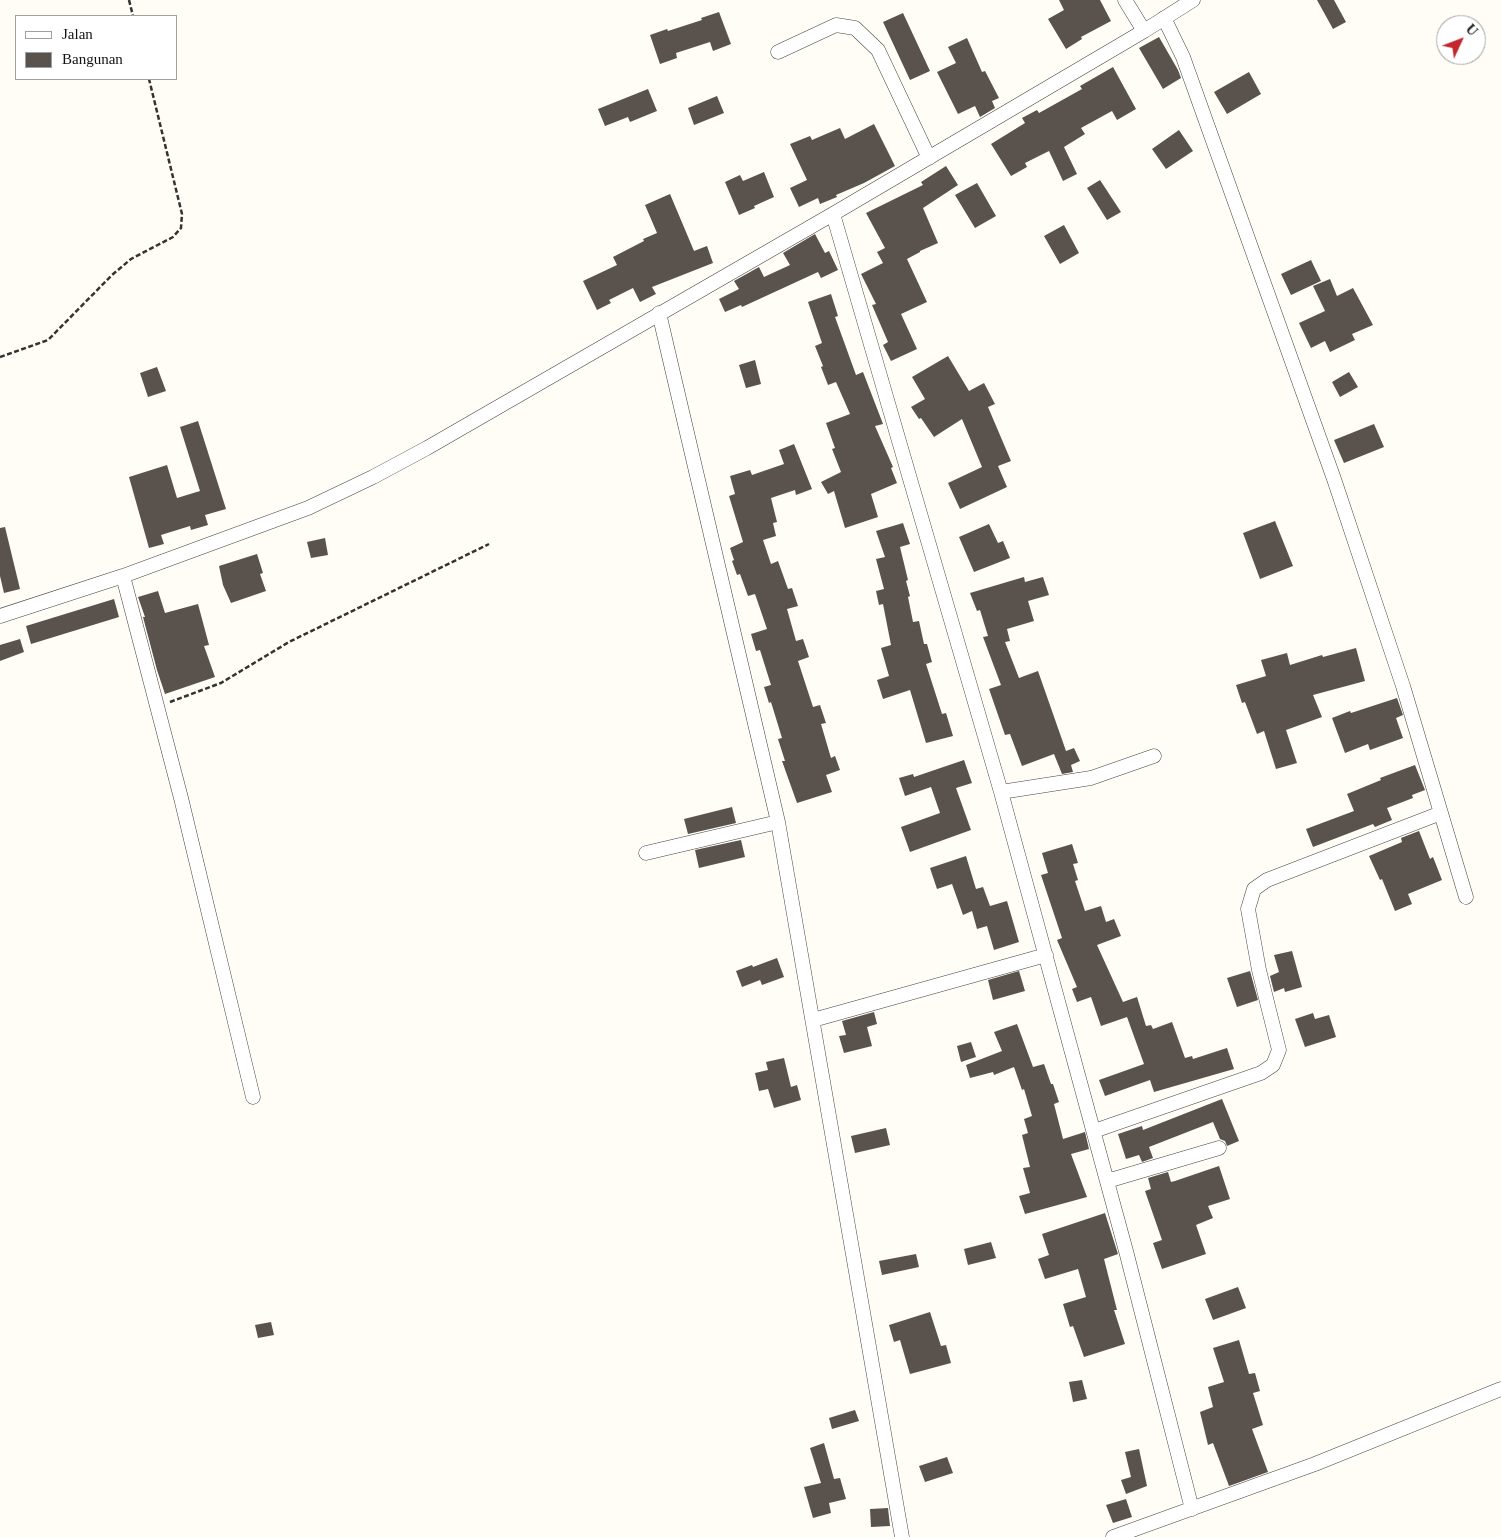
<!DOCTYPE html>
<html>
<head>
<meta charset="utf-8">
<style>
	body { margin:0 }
	#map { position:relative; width:1501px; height:1537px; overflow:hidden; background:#fffdf5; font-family:Georgia,serif }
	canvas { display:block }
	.legend { position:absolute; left:15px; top:15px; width:162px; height:65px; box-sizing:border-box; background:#fff; border:1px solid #a0a0a0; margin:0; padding:6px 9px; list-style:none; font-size:15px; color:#111 }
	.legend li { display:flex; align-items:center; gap:10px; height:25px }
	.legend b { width:25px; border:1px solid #a0a0a0 }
	.north { position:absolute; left:1436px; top:15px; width:50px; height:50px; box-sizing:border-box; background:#fff; border:1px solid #a0a0a0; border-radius:50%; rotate:47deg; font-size:14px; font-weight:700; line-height:20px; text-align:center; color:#111 }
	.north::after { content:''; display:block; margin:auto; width:18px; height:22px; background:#c4262e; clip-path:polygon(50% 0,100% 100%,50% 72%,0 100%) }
</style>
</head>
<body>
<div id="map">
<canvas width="1501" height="1537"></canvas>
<ul class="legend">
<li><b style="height:6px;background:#fff"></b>Jalan</li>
<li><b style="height:14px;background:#5a524d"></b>Bangunan</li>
</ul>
<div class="north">U</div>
</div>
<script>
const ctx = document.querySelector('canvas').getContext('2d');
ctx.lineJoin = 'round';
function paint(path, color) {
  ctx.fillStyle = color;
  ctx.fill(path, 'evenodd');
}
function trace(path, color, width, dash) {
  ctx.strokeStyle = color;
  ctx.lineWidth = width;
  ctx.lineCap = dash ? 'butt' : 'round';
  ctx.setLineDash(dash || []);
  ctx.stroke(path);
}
const building = new Path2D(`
	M1059 0H1100L1111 21 1081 37 1082 39 1066 49 1048 19 1064 10Z
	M1317 0H1334L1346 22 1333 29Z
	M719 12 731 44 713 51 710 42 676 53 677 58 660 64 650 35 667 29 668 31 702 20 701 18Z
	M903 13 930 71 910 80 883 22Z
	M1159 37 1178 70 1181 78 1163 89 1139 48Z
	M967 38 982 72 985 71 999 98 992 101 995 108 980 117 975 106 958 114 937 72 956 63 948 47Z
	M1113 67 1136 109 1117 120 1112 111 1081 128 1085 134 1064 147 1077 174 1063 181 1049 151 1025 163 1027 167 1011 176 991 144 1025 123 1022 118 1037 110 1039 113 1082 89 1080 86Z
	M1249 72 1261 94 1227 114 1214 92Z
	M648 89 657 111 630 122 628 117 605 126 598 109Z
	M717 96 724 113 694 125 688 108Z
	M874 124 895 166 864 183 836 195 837 197 820 204 818 198 799 207 790 188 807 180 790 144 810 136 812 140 840 128 845 139Z
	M1179 130 1193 151 1166 169 1152 149Z
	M946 166 958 185 923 208 938 243 920 251V252L907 259 927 302 901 314 917 349 891 361 883 345 888 342 872 305 876 304 861 274 883 263 877 252 885 248 866 213 923 185 921 182Z
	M764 172 774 197 754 206 755 208 739 215 725 182 740 175 743 181Z
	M1100 180 1121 212 1107 220 1087 188Z
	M977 183 996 216 975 228 955 195Z
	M670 194 694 251 707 246 713 263 652 287 656 294 640 302 633 288 609 300 611 303 597 310 583 281 617 265 613 257 644 241 643 239 657 233 645 205Z
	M1064 225 1079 253 1060 264 1044 236Z
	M815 234 825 253 829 251 838 270 821 278 818 272 742 307 741 305 725 312 719 299 739 289 734 281 759 267 764 277 790 265 783 253Z
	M1311 260 1321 281 1291 295 1281 274Z
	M1330 279 1337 296 1353 288 1373 325 1352 334 1355 340 1330 352 1325 341 1311 348 1299 323 1325 311 1313 286Z
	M831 294 838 316 835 317 856 375 863 372 883 424 875 426 893 467 891 468 897 483 871 494 878 517 845 528 834 491 828 494 821 482 841 472 832 449 835 448 826 423 850 414 836 382 828 385 821 367 823 366 815 346 822 343 808 302Z
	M948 356 969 391 984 383 995 404 988 407 1011 461 998 466 1007 487 960 509 948 483 982 467 962 419 934 437 921 418 919 419 911 407 925 399 912 377Z
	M755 360 761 384 746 388 739 365Z
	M157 367 166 391 148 397 140 373Z
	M1349 372 1358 387 1340 397 1332 382Z
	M198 421 226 509 205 515 208 525 191 530 190 526 161 535 164 544 149 548 129 477 167 465 177 498 200 491 180 427Z
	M1374 424 1384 447 1344 463 1334 440Z
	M794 444 812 489 796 495 795 490 771 498 777 522 773 523 776 536 763 540 771 564 778 561 788 589 792 588 798 606 787 609 796 641 803 639 809 657 798 661 813 707 820 705 826 723 821 724 831 758 835 756 840 770 826 775 832 792 797 803 782 761H785L778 739 782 738 771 702 769 703 764 687 771 685 760 650 756 651 751 634 767 629 755 594 748 596 740 574 737 575 732 561 734 560 730 548 743 542 729 496 735 494 730 476 750 470 752 475 784 464 779 450Z
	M1275 521 1293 566 1260 579 1243 533Z
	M903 523 910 544 900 547 908 580 906 581 910 596 908 597 913 622 919 621 924 644H927L932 662 926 664 942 714 946 713 953 736 926 743 910 690 883 699 877 680 889 676 881 648 891 645 883 604 879 605 876 591 884 589 876 559 885 557 876 531Z
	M989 524 998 543 1003 541 1010 558 974 572 959 537Z
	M5 527 20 589 4 593 0 576V528Z
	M325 538 328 555 311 558 307 542Z
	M257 554 263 573 260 574 266 591 231 603 223 585 219 566Z
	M1024 577 1025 582 1043 577 1049 595 1028 601 1034 621 1007 629 1010 641 1005 642 1019 678 1038 671 1066 751 1074 748 1080 761 1071 765 1073 772 1062 774 1054 754 1022 766 1010 734 1005 735 989 689 1001 685 983 637 988 636 980 610 977 611 970 593Z
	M158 591 165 613 198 604 209 645 204 646 215 677 165 694 157 670 143 617H145L138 597Z
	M114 599 119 617 31 644 26 626Z
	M20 639 24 652 0 661V645Z
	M1356 648 1365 681 1313 695 1322 717 1286 730 1297 763 1276 769 1264 731 1257 734 1245 702 1242 703 1236 685 1266 676 1261 660 1287 653 1290 665 1322 655 1323 657Z
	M1397 698 1403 715 1396 718 1403 738 1370 750 1368 744 1345 753 1332 718 1350 711 1351 713Z
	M964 760 972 783 956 788 971 830 910 852 901 827 940 813 931 787 905 796 899 778 913 774 914 777Z
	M1415 765 1425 790 1412 795 1413 798 1387 808 1392 820 1375 827 1373 824 1313 847 1306 829 1354 811 1347 794 1381 780 1380 778Z
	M732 807 736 823 688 834 684 819Z
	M1419 831 1430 859 1433 857 1442 880 1408 894 1412 904 1395 911 1382 879 1380 880 1369 856 1402 842 1401 838Z
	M741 840 745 857 699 868 695 850Z
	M1072 844 1078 863 1073 864 1078 880 1075 881 1085 911 1101 906 1106 922 1114 919 1121 936 1097 945 1123 1002 1137 997 1146 1026 1151 1025 1153 1029 1172 1022 1185 1058 1192 1056 1193 1059 1227 1048 1234 1069 1154 1092 1150 1080 1105 1096 1099 1080 1144 1064 1127 1017 1101 1026 1091 997 1077 1002 1072 989 1077 987 1057 940 1062 938 1041 875 1048 873 1042 853Z
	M966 856 976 889 983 887 990 906 1007 901 1019 942 994 950 987 926 977 929 972 911 963 915 952 884 937 889 930 868Z
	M1292 951 1302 987 1285 992 1284 988 1274 992 1270 976 1279 972 1274 955Z
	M777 958 784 977 762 985 760 980 742 987 736 971 752 965 753 967Z
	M1019 971 1025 991 993 1000 988 980Z
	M1250 971 1258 1000 1237 1007 1227 978Z
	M874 1012 877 1024 867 1027 872 1046 844 1053 839 1036 846 1035 842 1021Z
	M1313 1013 1315 1019 1329 1015 1336 1037 1305 1047 1295 1019Z
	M1017 1024 1033 1067 1044 1064 1051 1084H1053L1059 1102 1054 1104 1063 1139 1085 1132 1089 1149 1071 1154 1087 1197 1025 1214 1019 1196 1030 1193 1023 1168 1030 1167 1022 1135 1028 1133 1024 1119 1032 1116 1024 1089 1022 1090 1014 1067 994 1075 993 1072 970 1078 966 1065 1002 1051 994 1032Z
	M971 1042 976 1057 961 1062 957 1046Z
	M784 1058 791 1087 797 1085 801 1100 774 1108 768 1089 759 1091 755 1073 768 1070 766 1062Z
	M1222 1099 1239 1141 1227 1146 1225 1141 1220 1139 1213 1122 1149 1147 1153 1158 1142 1162 1139 1155 1126 1159 1118 1134 1142 1126 1143 1130Z
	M886 1128 890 1145 855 1153 851 1136Z
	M1219 1166 1230 1199 1208 1206 1213 1218 1196 1225 1206 1254 1162 1269 1153 1243 1162 1240 1145 1191 1151 1189 1148 1178 1168 1172 1171 1182 1175 1181Z
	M1105 1213 1118 1254 1104 1259 1117 1310H1114L1125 1344 1084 1357 1073 1326 1070 1327 1063 1304 1086 1297 1078 1269 1045 1279 1038 1259 1049 1255 1042 1234Z
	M991 1242 996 1258 968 1265 964 1249Z
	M916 1254 919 1267 882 1275 879 1261Z
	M1238 1287 1246 1308 1213 1320 1205 1299Z
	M930 1312 941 1346 946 1345 951 1363 910 1374 900 1340 894 1342 889 1325Z
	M271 1322 274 1335 258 1338 255 1325Z
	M1239 1340 1249 1374 1255 1373 1260 1391 1253 1393 1263 1425 1252 1429 1268 1472 1229 1486 1213 1443 1208 1445 1200 1412 1213 1407 1208 1387 1224 1382 1213 1348Z
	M1082 1380 1087 1399 1073 1402 1069 1382Z
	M855 1410 859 1421 832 1429 829 1418Z
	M824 1443 834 1479 840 1478 846 1499 829 1503 831 1513 813 1518 804 1487 821 1483 810 1448Z
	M1139 1449 1147 1486 1126 1494 1121 1480 1131 1477 1125 1452Z
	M947 1457 953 1473 925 1482 919 1466Z
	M1126 1499 1132 1517 1113 1523 1106 1505Z
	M888 1508 890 1526 871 1527 870 1509Z`);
const path = new Path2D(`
	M129 0 133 16
	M0 357 48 340 112 275 131 259 173 237 181 228 182 214 149 79
	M170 702 221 683 289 642 489 544`);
const minor = new Path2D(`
	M1125 0 1144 31
	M1164 18 1183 57 1334 479 1403 686 1466 897
	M778 52 836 25 855 28 878 50 929 158
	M833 214 1001 792 1126 1251 1192 1509
	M659 313 778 822 902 1537
	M123 576 181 798 253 1097
	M0 616 123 576 308 508 373 477 427 448 833 214 1144 31 1193 0
	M1001 792 1091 778 1154 756
	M646 853 778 822
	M813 1020 1046 955
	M1094 1131 1261 1073 1273 1065 1279 1050 1259 970 1248 909 1254 889 1267 880 1441 813
	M1107 1181 1219 1148
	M1113 1537 1315 1464 1501 1389`);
paint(building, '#5a524d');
trace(minor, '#444', 15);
trace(path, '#333', 2.5, [5, 2.5]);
trace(minor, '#fff', 14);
</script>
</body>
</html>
